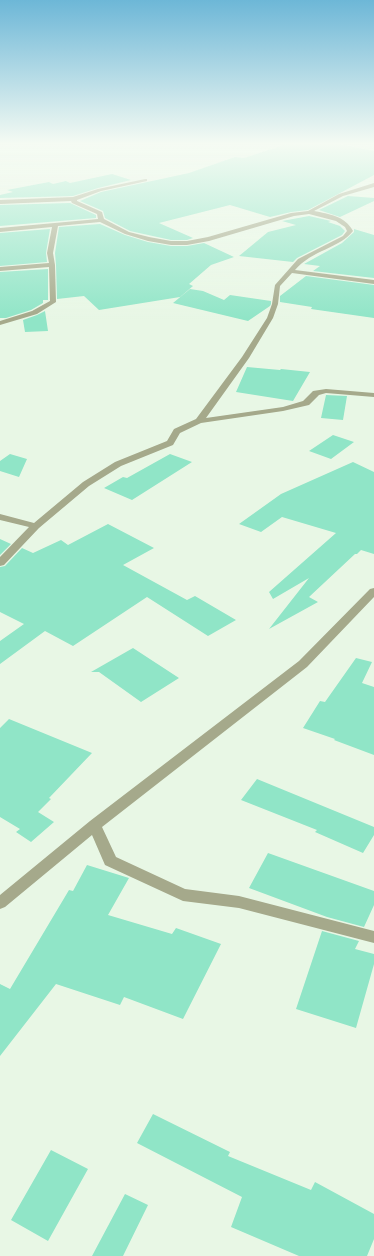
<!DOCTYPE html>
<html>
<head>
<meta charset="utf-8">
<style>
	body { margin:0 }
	canvas { display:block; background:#e8f7e5 }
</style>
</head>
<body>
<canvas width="374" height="1256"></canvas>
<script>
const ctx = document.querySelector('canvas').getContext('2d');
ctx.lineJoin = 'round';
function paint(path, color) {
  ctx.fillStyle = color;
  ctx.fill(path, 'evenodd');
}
const building = new Path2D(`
	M290 143H334L374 151V175L308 210 291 212 270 217 230 205 159 223 193 238 187 240H171L130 231 105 218 103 211 80 201 101 192 189 173 235 157 244 158Z
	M112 174 131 180 98 188 73 196 0 198V195L13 192 7 190 49 182 53 184 66 181 70 183Z
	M348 196 374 198V201L340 217 319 210Z
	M70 203 96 215V218L0 226V205Z
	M309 216 331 221 328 222 340 226 345 231 342 235 297 258 293 262 239 256 268 232 296 225 282 221Z
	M100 224 125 235 148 242 171 246H187L204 243 234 257 211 265 189 284 193 286 180 297 99 310 84 296 57 299 56 265 55 253 59 227Z
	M50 229 46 253 47 262 0 266V233Z
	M354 229 374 235V278L313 271 320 266 304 264 342 243 354 232Z
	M48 269V300H43V303L31 310 6 318H0V272Z
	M306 276 374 285V318L311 309 312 307 280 302V296Z
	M190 289 203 291 224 300 230 295 271 301V304L270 306 248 321 173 303Z
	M45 311 48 331 25 332 23 320 37 315Z
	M247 367 280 370 281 369 310 372 293 401 236 392Z
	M326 395 347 396 343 420 321 418Z
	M333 435 354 442 331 459 309 451Z
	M10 454 27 459 19 477 0 471V461Z
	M170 454 192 462 132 500 104 488 123 477 127 478Z
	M353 462 374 472V554L361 550 357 554H355L309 597 318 602 269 629 309 578 273 599 269 592 336 533 282 517 261 532 239 524 281 494Z
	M108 524 154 548 123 565 187 600 195 596 236 620 208 636 147 597 73 646 45 631 0 664V641L24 624 0 612V567L5 566 22 548 33 553 61 540 68 545Z
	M0 539 11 544 0 555Z
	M133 648 179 678 141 702 99 672H91Z
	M356 658 372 662 362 683 374 687V755L334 740 335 739 303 728 320 701 325 702Z
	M9 719 92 753 49 798 51 799 38 812 54 822 31 842 16 832 20 829 0 817V728Z
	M257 779 374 827V835L363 853 315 832 317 830 241 800Z
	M268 853 374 891V905L364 927 327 917 249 888Z
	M87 865 129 878 108 915 172 934 176 928 221 944 183 1019 124 997 120 1005 56 984 0 1056V984L10 989 69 890 73 891Z
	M322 931 359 941 355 949 374 954V964L356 1028 296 1009Z
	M153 1114 230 1152 228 1156 311 1190 315 1182 374 1214V1239L367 1256H299L231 1227 242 1197 137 1143Z
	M51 1150 88 1169 48 1241 11 1220Z
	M125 1194 148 1205 123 1256H92Z`);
const minor = new Path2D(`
	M145 179H147V181L101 191 77 200V201L102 212 104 219 129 232 149 237 171 241H187L208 237 291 213 308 211 339 194 374 183V187L343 196 314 211C329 214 345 216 353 231 340 248 312 250 295 270L374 280V284L292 273 280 286 278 304 273 318 249 358 206 418 283 407 303 401 313 391 326 389 374 393V397L326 393 319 395 309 405 283 411 201 423 180 433 173 445 121 466 89 486 39 528 4 565 0 566V557L29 527 0 520V514L34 523 83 482 115 462 167 441 174 429 196 419 242 357 267 318 272 304 275 285 298 259 343 236 347 231 345 227 336 221 309 214 294 216 209 241 187 245H171L148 241 125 234 100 222 58 226 53 253 55 265 56 302 37 314 0 325V321L32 311 50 301 49 267 0 271V267L49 263 47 253 52 227 0 232V228L98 219 97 214 72 203 71 201 0 204V200L73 197 98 189Z
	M374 588V597L307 667 102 827 116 857 185 889 239 896 374 931V943L239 908 183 901 105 865 92 835 5 907 0 909V895L90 821 299 661 370 589Z`);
paint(building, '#90e5c7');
paint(minor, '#a5a98b');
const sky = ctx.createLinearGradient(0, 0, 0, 319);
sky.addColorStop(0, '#6db7d7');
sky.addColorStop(0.45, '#f5fbf3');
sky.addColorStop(1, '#f5fbf300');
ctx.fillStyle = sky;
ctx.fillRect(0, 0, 374, 319);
</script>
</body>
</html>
